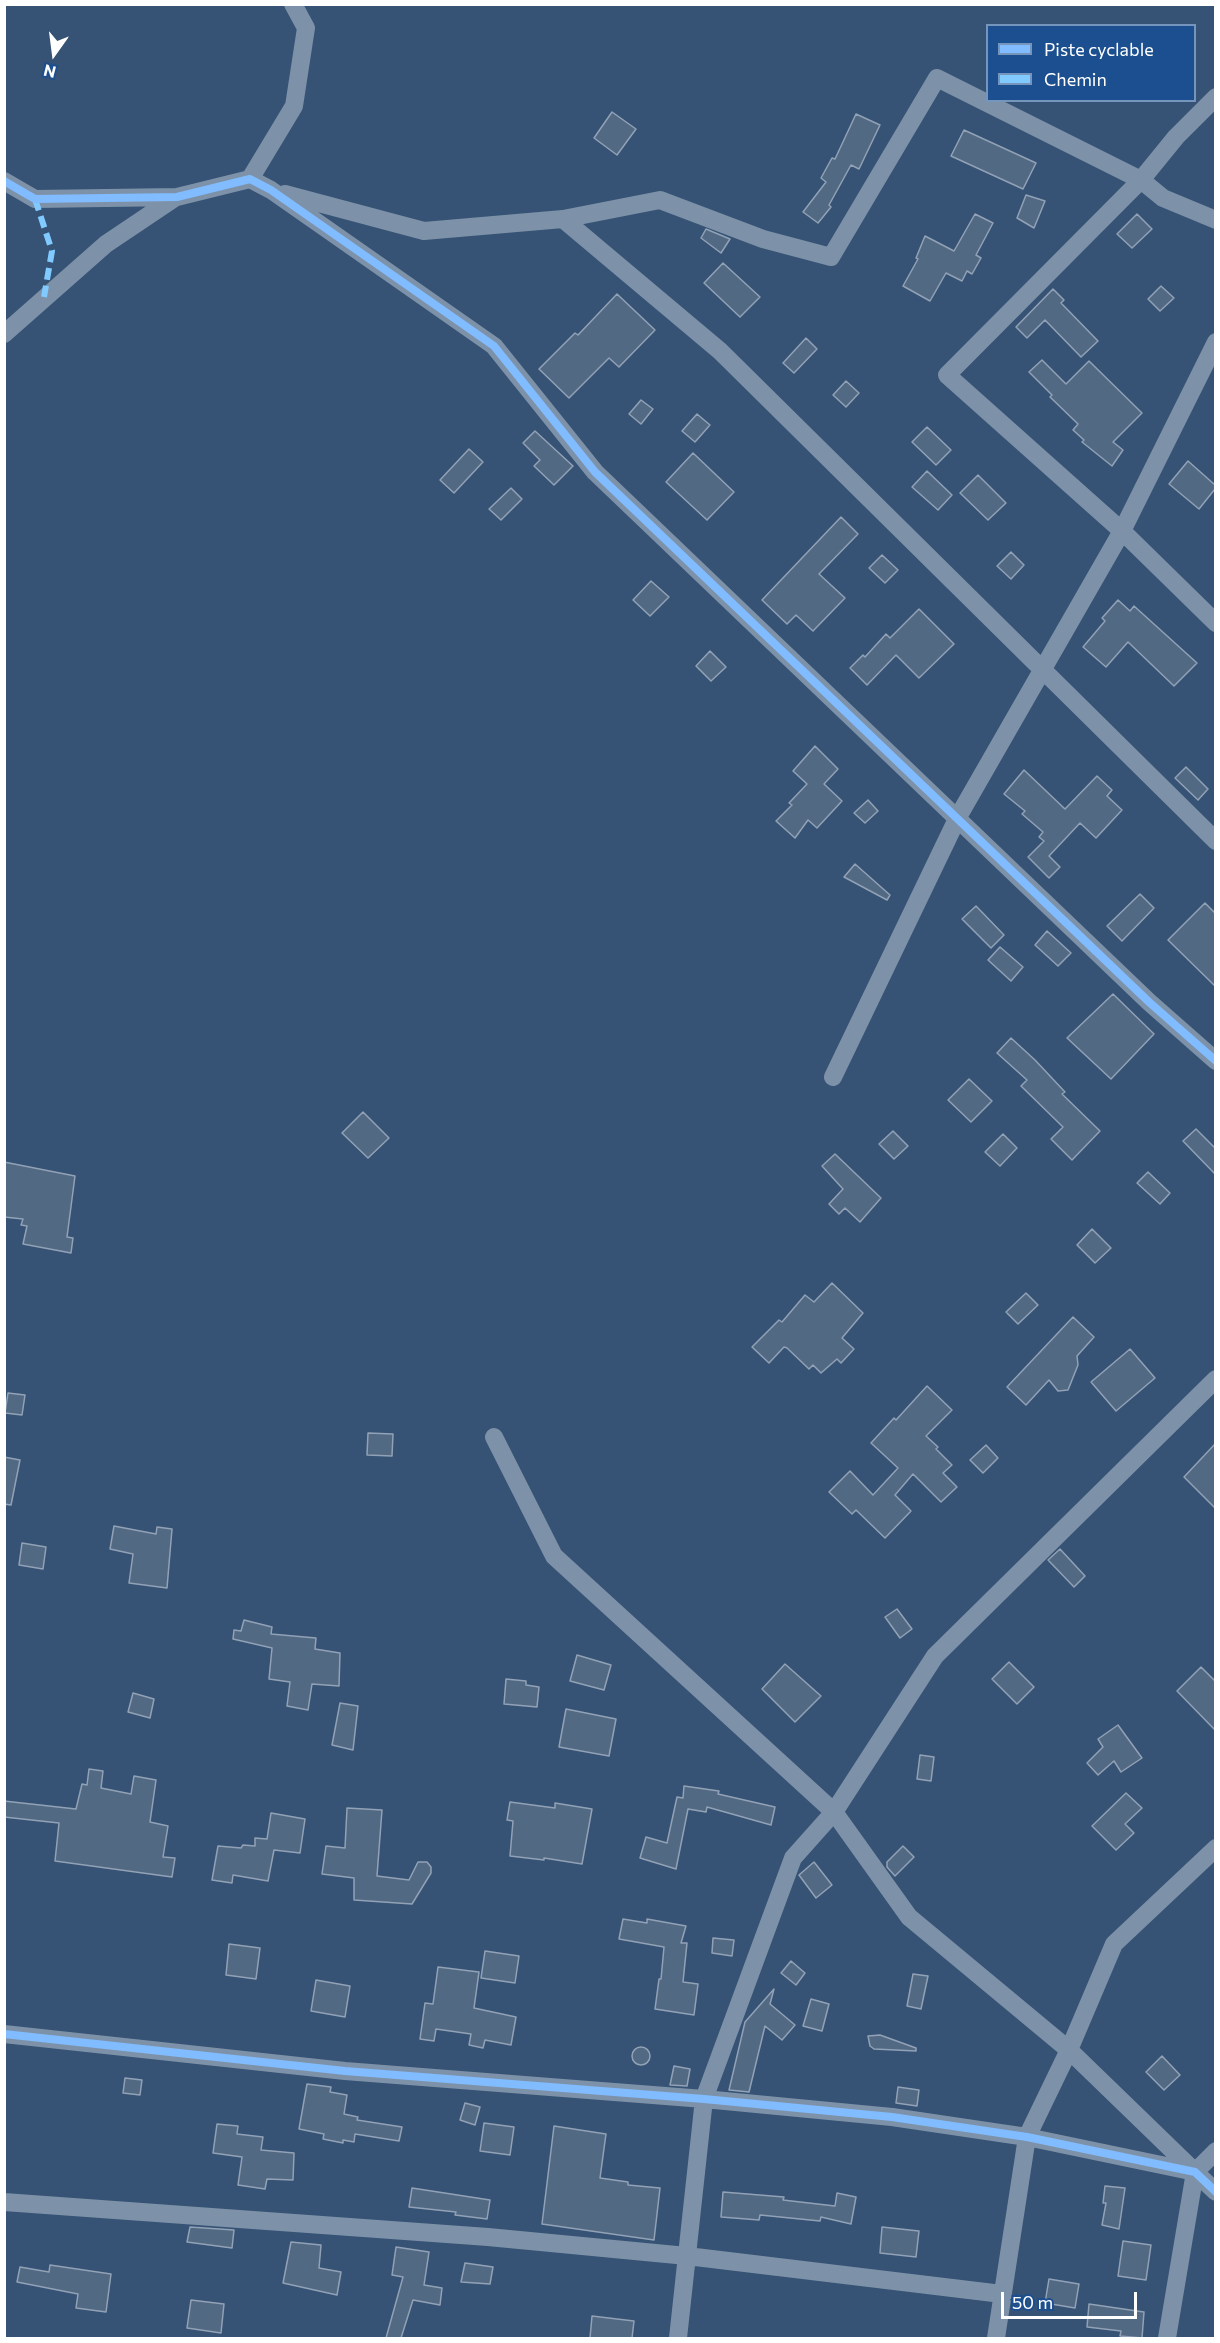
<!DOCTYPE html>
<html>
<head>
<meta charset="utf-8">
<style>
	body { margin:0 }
	#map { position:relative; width:1220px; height:2343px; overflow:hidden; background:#365274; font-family:Commissioner,sans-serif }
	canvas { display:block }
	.frame { position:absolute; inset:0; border:6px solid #fff; pointer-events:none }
	.legend { position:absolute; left:986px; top:24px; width:210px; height:78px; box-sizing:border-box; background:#1b4f8f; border:2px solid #7695bc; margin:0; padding:8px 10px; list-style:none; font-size:18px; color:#fff }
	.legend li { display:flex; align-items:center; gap:12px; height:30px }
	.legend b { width:30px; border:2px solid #7695bc }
	.north { position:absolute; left:24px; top:24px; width:60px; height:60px; -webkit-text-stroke:4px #1b4f8f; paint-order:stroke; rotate:194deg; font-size:16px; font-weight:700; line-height:24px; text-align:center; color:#fff }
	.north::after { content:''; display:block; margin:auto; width:21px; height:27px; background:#fff; clip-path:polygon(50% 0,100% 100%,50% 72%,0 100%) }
	.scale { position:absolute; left:1001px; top:2292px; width:136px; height:27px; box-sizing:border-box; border:3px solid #fff; border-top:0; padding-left:8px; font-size:18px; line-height:21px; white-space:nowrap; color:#fff; -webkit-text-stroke:4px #1b4f8f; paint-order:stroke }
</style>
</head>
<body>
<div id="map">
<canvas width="1220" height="2343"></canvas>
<div class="frame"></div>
<ul class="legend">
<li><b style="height:8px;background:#80bcff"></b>Piste cyclable</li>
<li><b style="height:8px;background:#80caff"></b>Chemin</li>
</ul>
<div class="north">N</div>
<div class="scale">50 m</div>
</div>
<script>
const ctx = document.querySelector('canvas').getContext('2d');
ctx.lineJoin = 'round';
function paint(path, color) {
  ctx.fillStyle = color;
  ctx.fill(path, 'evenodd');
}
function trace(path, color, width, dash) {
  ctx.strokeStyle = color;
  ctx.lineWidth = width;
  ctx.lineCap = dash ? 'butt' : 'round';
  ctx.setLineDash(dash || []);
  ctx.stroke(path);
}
const building = new Path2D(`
	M612 112 636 129 617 155 594 138Z
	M856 114 880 125 859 169 851 165 829 205 831 207 818 223 803 212 826 182 821 178 832 158 835 159Z
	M964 130 1036 163 1023 189 951 156Z
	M1026 195 1045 201 1034 228 1017 218Z
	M975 214 993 223 976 255 981 258 972 274 967 271 962 281 946 273 930 301 903 286 918 259 916 258 925 236 954 251Z
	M1137 214 1152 229 1132 248 1117 234Z
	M706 229 730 239 721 253 701 238Z
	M723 263 760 297 740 317 704 283Z
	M1161 286 1174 298 1160 311 1148 299Z
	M1053 289 1064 300 1061 303 1098 341 1081 357 1045 320 1027 338 1016 327Z
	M617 294 655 330 619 367 609 358 569 398 539 369 575 333 578 335Z
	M806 338 817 349 794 373 783 363Z
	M1042 360 1066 384 1089 361 1142 413 1113 442 1123 450 1112 466 1082 442 1084 440 1073 430 1078 424 1050 397 1052 395 1029 372Z
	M846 381 859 393 846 407 833 395Z
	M641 400 653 409 641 424 629 414Z
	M697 414 710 425 695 442 682 431Z
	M927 427 951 450 936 465 912 442Z
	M535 431 573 466 554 485 534 466 540 460 523 443Z
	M469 449 483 462 454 493 440 480Z
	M693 453 734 492 707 520 666 482Z
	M1188 461 1215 485V489L1199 509 1169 484Z
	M927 471 952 495 938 510 912 487Z
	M978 475 1006 503 988 520 960 493Z
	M511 488 522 499 501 520 489 509Z
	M841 517 858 534 819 574 845 598 813 631 796 615 787 624 762 600Z
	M1011 552 1024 565 1011 579 997 566Z
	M882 555 898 570 885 583 869 568Z
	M651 581 669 597 650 616 633 600Z
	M1118 600 1130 611 1134 606 1197 663 1174 686 1128 642 1106 667 1083 647 1105 621 1102 618Z
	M919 609 954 644 919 678 896 655 867 685 850 668 863 655 865 657 886 634 890 638Z
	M710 651 726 667 711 681 696 666Z
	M815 746 838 769 824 784 842 801 817 828 808 820 795 838 776 821 792 805 789 803 807 784 793 771Z
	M1186 767 1208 789 1198 800 1175 778Z
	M1024 770 1065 809 1097 776 1112 790 1107 796 1122 810 1096 838 1080 823 1049 856 1060 867 1049 878 1028 857 1044 841 1039 837 1043 832 1022 814 1025 811 1004 794Z
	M868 800 878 811 865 823 854 813Z
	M855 864 890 895 887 900 844 877Z
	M1140 894 1154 908 1122 941 1107 926Z
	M1205 903 1215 913V986L1168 940Z
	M976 906 1004 935 991 948 962 919Z
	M1047 931 1071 953 1058 966 1035 945Z
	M1000 947 1023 967 1011 981 988 960Z
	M1113 994 1154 1034 1111 1079 1067 1038Z
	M1011 1038 1035 1060 1065 1092 1062 1094 1100 1131 1072 1160 1051 1139 1063 1127 1021 1086 1027 1080 997 1053Z
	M969 1079 992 1101 971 1122 948 1100Z
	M363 1112 389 1138 368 1158 342 1133Z
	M1196 1129 1215 1148V1174L1183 1141Z
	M893 1131 908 1146 894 1159 879 1144Z
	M1003 1134 1017 1148 1000 1166 985 1152Z
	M835 1154 881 1198 860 1222 845 1208 839 1214 829 1204 843 1189 822 1166Z
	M4 1162 75 1176 67 1237 73 1238 71 1253 23 1244 27 1226 21 1225 23 1219 4 1217Z
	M1148 1172 1170 1193 1160 1204 1137 1183Z
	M1092 1229 1111 1248 1095 1263 1077 1245Z
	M832 1283 863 1313 842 1338 854 1349 841 1363 837 1359 821 1373 813 1365 809 1369 787 1348 784 1347 769 1363 752 1347 779 1320 782 1322 805 1295 814 1302Z
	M1026 1293 1038 1305 1018 1324 1006 1312Z
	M1073 1317 1094 1337 1077 1356 1078 1365 1068 1390 1058 1391 1049 1380 1026 1405 1007 1387Z
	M1130 1349 1155 1378 1116 1411 1091 1382Z
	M927 1386 952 1410 926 1436 938 1447 936 1449 952 1465 943 1473 957 1487 941 1502 913 1474 895 1495 911 1511 885 1538 856 1510 852 1514 829 1492 850 1471 873 1495 898 1468 871 1443 894 1418 896 1420Z
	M8 1393 25 1395 22 1415 5 1413Z
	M368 1433 393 1434 392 1456 367 1455Z
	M1215 1444V1508L1184 1477Z
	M986 1445 998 1458 983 1473 970 1460Z
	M4 1457 20 1460 11 1505 4 1504Z
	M114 1526 156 1534 157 1527 172 1529 167 1588 129 1583 133 1554 110 1549Z
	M22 1543 46 1547 43 1569 19 1565Z
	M1060 1549 1085 1576 1074 1587 1048 1560Z
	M897 1609 912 1629 900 1638 885 1617Z
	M244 1620 272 1627 271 1634 316 1638 315 1649 340 1653 339 1686 312 1684 308 1710 287 1706 290 1682 269 1679 272 1648 233 1639 234 1630 241 1631Z
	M577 1655 611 1665 604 1690 570 1681Z
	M1009 1662 1034 1687 1017 1704 992 1679Z
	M785 1664 821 1696 795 1722 762 1689Z
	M1201 1667 1215 1681V1730L1177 1691Z
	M506 1679 526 1681V1685L539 1687 537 1707 504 1704Z
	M133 1693 154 1699 150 1718 128 1712Z
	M340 1703 358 1706 353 1750 332 1745Z
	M566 1709 616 1719 609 1756 559 1747Z
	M1118 1725 1142 1758 1121 1772 1114 1761 1098 1775 1087 1763 1103 1747 1098 1739Z
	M920 1755 934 1757 931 1781 917 1779Z
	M89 1769 103 1771 101 1788 131 1794 134 1776 156 1780 150 1822 168 1826 163 1857 175 1858 172 1877 55 1861 59 1823 4 1817V1801L76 1809 82 1784 87 1785Z
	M684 1786 719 1791 718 1794 775 1807 771 1825 707 1807 706 1812 688 1809 676 1869 640 1858 646 1837 667 1843 677 1797 683 1798Z
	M1126 1793 1142 1808 1125 1824 1134 1833 1116 1850 1092 1826Z
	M510 1802 555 1808V1803L592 1809 582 1864 544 1858V1860L510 1856 513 1821 507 1820Z
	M347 1808 382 1810 377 1876 409 1880 418 1862H427L431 1867V1873L412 1904 354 1900V1878L322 1874 326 1846 345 1848Z
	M271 1813 305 1819 300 1853 274 1850 268 1881 233 1875 232 1883 212 1880 218 1846 241 1848 243 1845 255 1846V1838L267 1839Z
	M903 1846 914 1857 895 1876 887 1867V1862Z
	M814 1862 832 1885 816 1898 799 1875Z
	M623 1919 647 1923V1919L686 1926 681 1943H687L683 1982 698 1984 694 2015 655 2009 659 1979H661L664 1947 619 1939Z
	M713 1938 734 1940 732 1956 712 1953Z
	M229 1944 260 1948 256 1979 226 1975Z
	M485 1951 519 1956 515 1983 481 1978Z
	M791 1961 805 1973 796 1985 781 1973Z
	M438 1967 479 1972 474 2008 516 2017 511 2045 485 2040 483 2048 469 2045 471 2034 436 2029 434 2041 420 2039 425 2003 433 2004Z
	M913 1974 928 1976 921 2009 907 2006Z
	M316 1980 350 1986 345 2017 311 2011Z
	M774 1989 770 2004 795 2025 782 2040 765 2026 749 2092 729 2090 745 2022Z
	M811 1999 829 2004 822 2031 803 2026Z
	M880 2035 916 2048V2051L874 2049 870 2046 868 2036Z
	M632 2056a9 9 0 1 1 18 0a9 9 0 1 1-18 0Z
	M1162 2056 1180 2075 1164 2090 1146 2072Z
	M674 2066 690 2069 687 2086 670 2085Z
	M125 2078 142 2080 140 2095 123 2093Z
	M307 2084 331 2087 330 2092 347 2095 344 2114 358 2117 357 2120 402 2127 399 2141 355 2134 354 2142 343 2140V2143L323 2139 324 2134 299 2129Z
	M898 2087 919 2090 917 2106 896 2103Z
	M465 2103 480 2107 475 2125 460 2120Z
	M484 2123 514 2127 510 2155 480 2151Z
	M217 2124 238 2126 237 2134 263 2137 261 2150 294 2153 293 2180 267 2179 265 2189 238 2185 242 2157 213 2153Z
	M554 2126 606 2134 600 2178 628 2182V2185L660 2188 654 2240 542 2224Z
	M1105 2186 1125 2188 1119 2229 1102 2225 1106 2203H1103Z
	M412 2188 490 2200 487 2219 455 2215 456 2212 409 2207Z
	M723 2192 784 2197 783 2200 835 2206 837 2193 856 2197 851 2224 821 2217 820 2221 760 2215 759 2220 721 2217Z
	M190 2227 234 2230 232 2248 187 2242Z
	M882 2227 919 2231 916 2257 880 2253Z
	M1123 2241 1151 2245 1146 2280 1118 2276Z
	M291 2242 321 2245 319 2268 341 2272 337 2295 283 2283Z
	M396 2247 429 2252 424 2285 442 2288 440 2305 413 2300 401 2338H386L403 2277 392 2275Z
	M465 2263 493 2267 490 2284 461 2282Z
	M50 2265 111 2274 106 2312 76 2308 78 2294 17 2282 20 2267 49 2272Z
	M1049 2279 1079 2284 1075 2308 1045 2303Z
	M191 2300 224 2304 221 2333 187 2328Z
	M1089 2304 1144 2312 1142 2338 1120 2336 1121 2331 1087 2327Z
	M592 2316 634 2321 632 2338H590Z`);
const minor = new Path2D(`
	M250 179 294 106 306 28 293 4
	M4 181 35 199 177 197 250 179 271 190 494 346 595 472 1149 1002 1216 1061
	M285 194 424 231 563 219 660 200 763 239 831 257 937 78 1141 180 1176 137 1216 97
	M563 219 720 351 1216 841
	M1216 220 1163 198 1141 180 947 375 1122 531 1216 623
	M4 334 106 244 176 197
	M833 1077 958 817 1122 531 1216 342
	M494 1437 554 1556 834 1812 909 1917 1069 2050 1195 2172
	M4 2034 345 2071 704 2099 892 2117 1027 2137 1195 2172 1216 2192
	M4 2202 488 2237 687 2256 1002 2294
	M678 2338 704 2099 793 1858 834 1812 935 1656 1216 1379
	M996 2338 1027 2137 1069 2050 1114 1944 1216 1848
	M1167 2338 1195 2172 1216 2151`);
const quiet = new Path2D(`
	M35 199 52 251 44 297`);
const cycleway = new Path2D(`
	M4 181 35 199 177 197 250 179 271 190 494 346 595 472 1149 1002 1216 1061
	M4 2034 345 2071 704 2099 892 2117 1027 2137 1195 2172 1216 2192`);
paint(building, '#526984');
trace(building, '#92a2b6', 1.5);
trace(minor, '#7d92a8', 18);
trace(quiet, '#80caff', 6, [12, 6]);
trace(cycleway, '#80bcff', 8);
</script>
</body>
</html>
